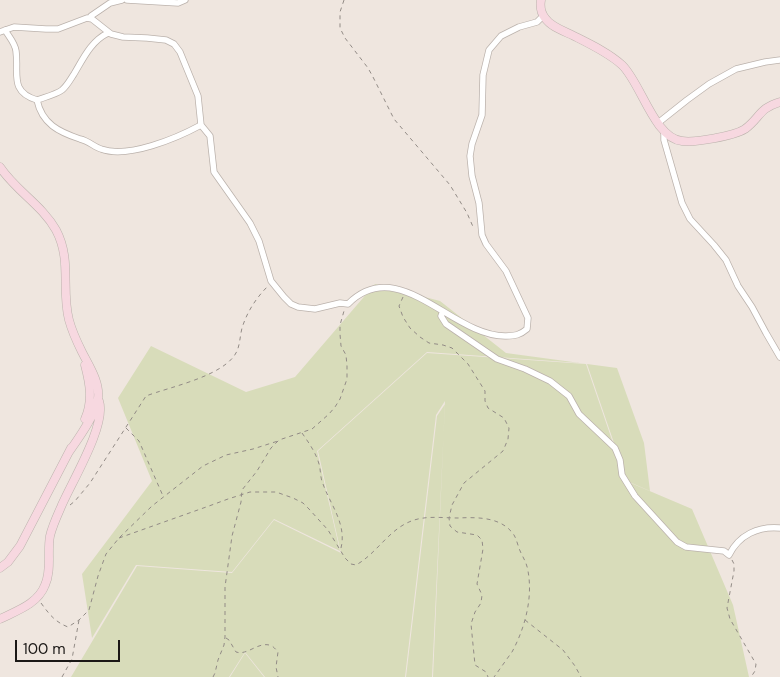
<!DOCTYPE html>
<html>
<head>
<meta charset="utf-8">
<style>
	body { margin:0 }
	#map { position:relative; width:780px; height:677px; overflow:hidden; background:#efe6df; font-family:"DM Sans",sans-serif }
	canvas { display:block }
	.scale { position:absolute; left:15px; top:640px; width:105px; height:22px; box-sizing:border-box; border:2px solid #1b1816; border-top:0; padding-left:6px; font-size:15px; line-height:18px; white-space:nowrap; color:#1b1816; -webkit-text-stroke:4px #efe6df; paint-order:stroke }
</style>
</head>
<body>
<div id="map">
<canvas width="780" height="677"></canvas>
<div class="scale">100 m</div>
</div>
<script>
const ctx = document.querySelector('canvas').getContext('2d');
ctx.lineJoin = 'round';
function paint(path, color) {
  ctx.fillStyle = color;
  ctx.fill(path, 'evenodd');
}
function trace(path, color, width, dash) {
  ctx.strokeStyle = color;
  ctx.lineWidth = width;
  ctx.lineCap = dash ? 'butt' : 'round';
  ctx.setLineDash(dash || []);
  ctx.stroke(path);
}
const green = new Path2D(`
	M375 284 440 301 506 353 580 363 427 352 317 451 340 551 274 519 232 572 136 565 92 638 82 574 152 481 118 398 151 346 246 392 295 377Z
	M427 353 586 364 626 481 692 509 733 605 749 677H433L445 401 436 415 405 677H265L245 652 229 677H71L137 566 232 573 274 520 341 553 318 451Z
	M587 364 617 368 644 443 650 491 627 481Z
	M445 404 432 677H406L437 416Z
	M245 653 264 677H230Z`);
const path = new Path2D(`
	M344 0 340 12V28L345 38 368 68 373 77 394 119 450 185 467 213 474 229
	M403 297 399 306 403 317 410 328 420 337 429 343 443 345 452 348 468 364 485 391V401L488 408 504 418 509 428 508 439 503 451 464 483 452 505 449 518 450 526 457 532 477 535 482 540 483 549 477 584 482 595 481 603 475 612 471 624 475 665 486 672 488 677
	M126 428 139 441 163 496
	M302 433C309 443 316 453 319 464 321 471 320 478 323 484 330 504 347 524 341 548
	M70 505 75 501 90 483 146 396C169 387 226 376 237 351 240 344 240 336 242 328 247 312 256 298 268 286
	M119 538 209 506 228 499 250 492H276L293 498 303 503 309 509 328 530 345 558 351 564 356 565C376 554 388 531 409 522 424 515 442 518 458 518 478 517 502 517 514 535 517 540 518 547 521 553 524 559 527 564 528 571 533 598 525 628 512 652 506 660 500 669 494 677
	M732 560 734 564V571L727 608 730 619 756 664 755 671 751 677
	M41 603C49 614 55 622 68 627L79 620 89 610 98 576 106 554 119 538 152 506 203 466 226 455 253 449 278 441
	M525 620 563 650 575 666 581 677
	M226 638 229 640 236 652C248 656 259 640 272 646 275 648 276 650 278 652L276 667 278 677
	M62 677 72 659 79 620
	M213 677 215 673 218 660 224 645 225 637V587L232 536 241 502 242 490 257 471 271 448 279 440 312 429 329 414 335 407 340 399 347 379V366L346 355 341 346 340 334V325L344 311`);
const street = new Path2D(`
	M127 0 178 3 185 0
	M90 18 91 16 110 3 122 0
	M5 30C9 37 15 43 16 51 19 73 9 92 37 100 45 97 55 95 62 90 67 86 70 80 74 74 83 59 91 41 108 33
	M0 32 14 27 46 29H58L87 18 92 19 111 34 123 37 147 38 166 40 174 44 180 52 198 96 201 125 210 136 214 172 250 223 259 241 271 281 284 297 291 304 298 307 315 309 340 303 348 304C399 253 452 337 506 336 515 336 520 335 527 329L528 318 506 271 486 244 482 235 479 203 472 176 470 156 472 144 482 115 483 75 489 50 501 36 519 27 537 22 543 16
	M37 100C42 124 59 132 80 139 89 141 94 147 101 149 128 159 177 138 201 125
	M658 123 687 100 709 84 736 69 765 62 780 60
	M664 131V140L682 203 690 219 714 245 726 260 738 286 752 307 766 333 780 357
	M443 311 441 316 446 324 497 359 525 369 550 381 569 396 579 414 615 448 620 460 622 475 635 496 677 542 686 547 724 551 729 555C739 535 758 526 780 528`);
const secondary = new Path2D(`
	M541 0C540 6 541 13 545 18 551 27 564 31 574 36 590 44 609 53 622 65 641 83 654 138 682 141 694 143 734 136 745 129 760 118 759 108 780 102
	M0 167C16 191 42 205 56 230 72 260 61 289 69 320 72 331 77 342 82 352 89 366 100 382 98 398 97 413 78 439 69 452
	M85 419C93 401 90 384 85 365
	M0 568 8 562 20 546 71 448
	M0 619C16 611 38 604 45 585 52 570 47 552 50 536 52 527 57 516 61 507 71 483 107 425 99 401`);
paint(green, '#d8dcba');
trace(street, '#bbb2ac', 7);
trace(secondary, '#bbb2ac', 9);
trace(path, '#928b86', 1, [4, 4]);
trace(street, '#fff', 5.5);
trace(secondary, '#f7d8e0', 8);
</script>
</body>
</html>
